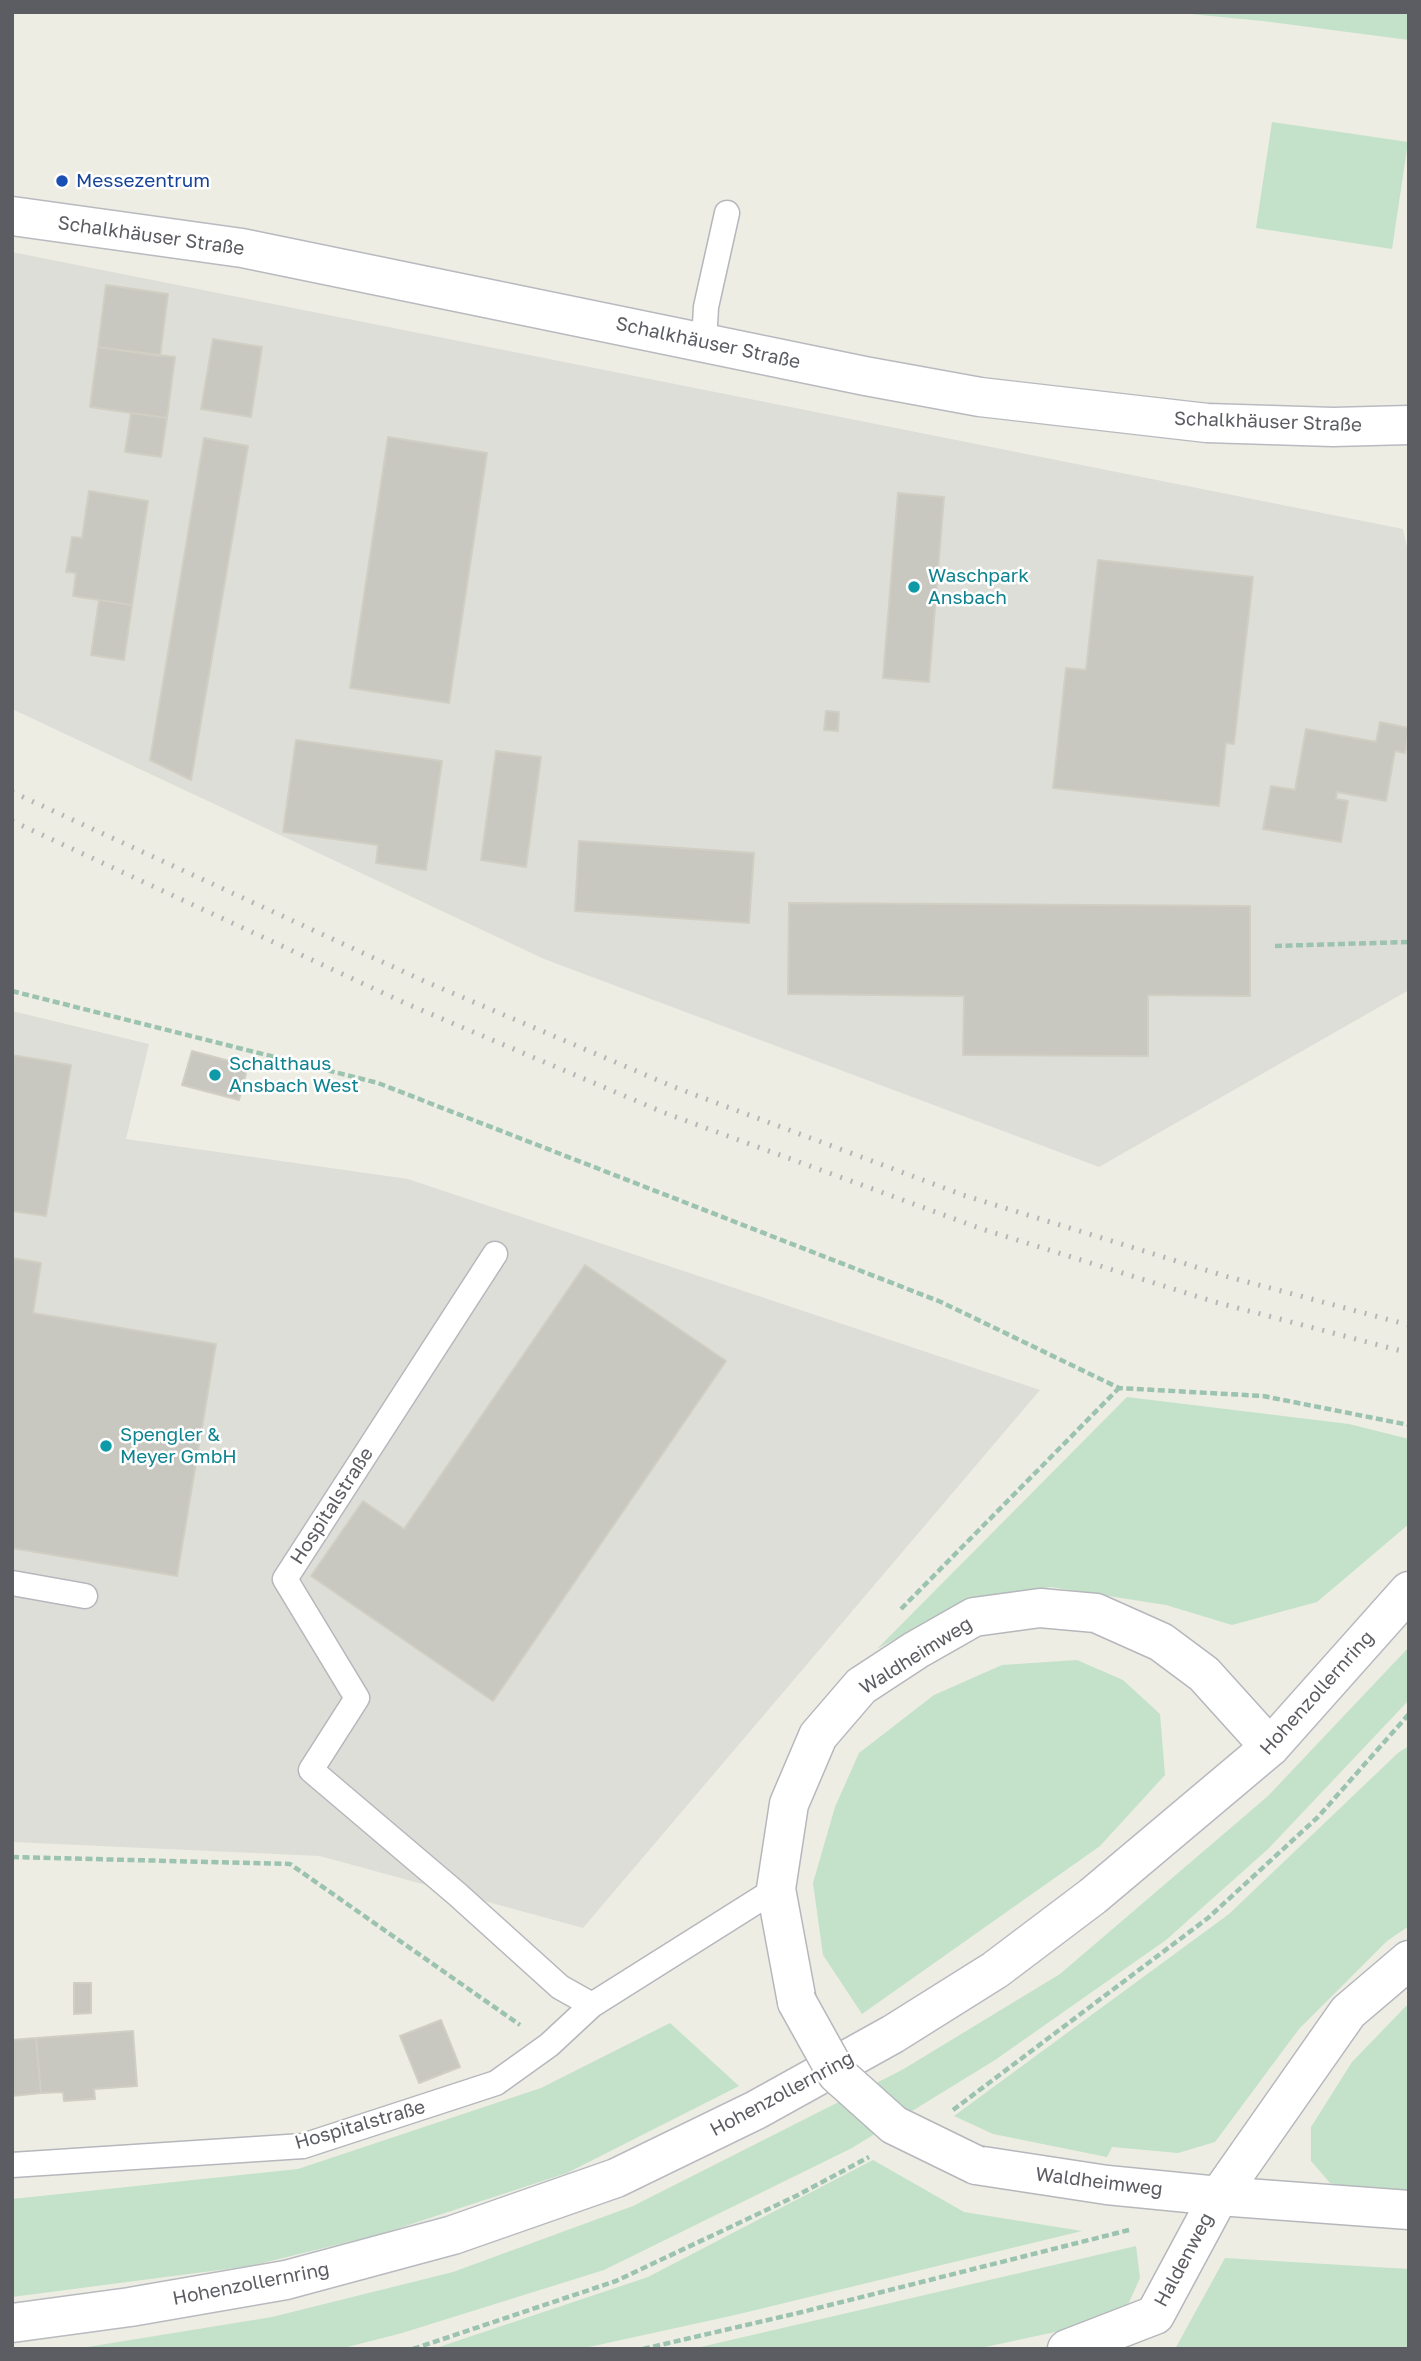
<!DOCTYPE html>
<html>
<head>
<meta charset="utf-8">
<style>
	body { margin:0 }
	#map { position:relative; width:1421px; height:2361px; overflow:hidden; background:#edede4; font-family:"Golos Text",sans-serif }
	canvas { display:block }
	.frame { position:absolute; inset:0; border:14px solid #5c5d63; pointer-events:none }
</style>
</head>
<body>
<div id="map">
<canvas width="1421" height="2361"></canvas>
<div class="frame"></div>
</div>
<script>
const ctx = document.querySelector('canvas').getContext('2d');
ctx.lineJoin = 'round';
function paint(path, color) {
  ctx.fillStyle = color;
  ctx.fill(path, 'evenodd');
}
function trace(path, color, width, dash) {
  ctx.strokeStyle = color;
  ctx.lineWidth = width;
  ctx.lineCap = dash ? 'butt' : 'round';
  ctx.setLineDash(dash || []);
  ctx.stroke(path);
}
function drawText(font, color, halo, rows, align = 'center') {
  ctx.font = font + ' "Golos Text",sans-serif';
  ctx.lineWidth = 5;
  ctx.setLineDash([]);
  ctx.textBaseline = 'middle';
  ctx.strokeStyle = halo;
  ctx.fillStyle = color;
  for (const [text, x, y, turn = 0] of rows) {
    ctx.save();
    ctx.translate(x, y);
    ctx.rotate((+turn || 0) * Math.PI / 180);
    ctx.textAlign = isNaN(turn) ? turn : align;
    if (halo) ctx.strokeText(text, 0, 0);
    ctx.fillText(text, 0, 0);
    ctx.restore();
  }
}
const industrial = new Path2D(`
	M12 252 1403 529 1409 557V990L1099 1167 544 959 12 709Z
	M12 1011 149 1044 126 1139 408 1179 1040 1390 583 1928 320 1856 12 1842Z`);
const green = new Path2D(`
	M1170 12H1409V40L1263 21Z
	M1272 122 1408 142 1392 249 1256 228Z
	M1127 1397 1349 1424 1409 1439V1524L1317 1602 1232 1625 1166 1605 1051 1587 961 1603 877 1649Z
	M1409 1647V1700L1268 1849 1166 1940 995 2060 852 2148 604 2270 402 2333 340 2349H75L272 2317 453 2272 633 2206 902 2070 1060 1974 1268 1796Z
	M1077 1660 1123 1680 1160 1714 1165 1775 1100 1846 862 2014 823 1955 813 1883 835 1807 859 1753 934 1695 1002 1665Z
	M1409 1746V1926L1387 1941 1299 2029 1215 2142 1178 2153 1112 2147 1107 2157 993 2134 954 2116 1229 1914 1399 1752Z
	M1409 2003V2193L1357 2190 1330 2183 1311 2161V2127L1352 2062Z
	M670 2023 739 2086 567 2173 381 2234 250 2266 12 2297V2199L298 2169 541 2088Z
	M873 2160 964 2212 1082 2231 735 2315 580 2349H433L648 2277Z
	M1136 2246 1140 2278 1127 2307 1083 2326 976 2349H692Z
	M1225 2258 1409 2269V2349H1175Z`);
const building = new Path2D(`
	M106 285 168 294 160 356 98 347Z
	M213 339 262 347 251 417 201 409Z
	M98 347 175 357 167 418 90 407Z
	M131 413 167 418 161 457 125 452Z
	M388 437 487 453 449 703 350 688Z
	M204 438 248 446 191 780 150 760Z
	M89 491 148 501 132 605 73 596 76 573 66 572 72 537 82 538Z
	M898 493 944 497 929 682 883 678Z
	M1098 560 1253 577 1234 744 1226 743 1219 806 1053 788 1066 668 1086 670Z
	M99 600 132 605 124 660 91 655Z
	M826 711 839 712 838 731 824 730Z
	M1380 722 1409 728 1405 753 1395 751 1386 801 1337 792 1336 799 1348 801 1341 842 1263 829 1271 786 1295 790 1306 729 1376 742Z
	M296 740 442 761 426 870 376 863 378 845 283 832Z
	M496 751 541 757 526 867 481 860Z
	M579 841 754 853 749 923 575 911Z
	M789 903 1250 906V996L1148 995V1056L963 1055 964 996 788 994Z
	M192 1051 248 1066 239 1100 182 1085Z
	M12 1055 71 1065 46 1216 12 1211Z
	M12 1258 41 1263 33 1313 216 1344 177 1576 12 1548Z
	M585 1265 726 1361 493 1701 311 1576 363 1501 404 1529Z
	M74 1983H91V2013L74 2014Z
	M441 2020 460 2067 419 2083 400 2036Z
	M133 2031 137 2086 94 2089 95 2099 64 2101 63 2092 41 2093 36 2038Z
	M36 2038 41 2093 12 2096V2040Z`);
const path = new Path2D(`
	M1275 946 1409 942
	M12 991 378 1083 941 1302 1119 1388 1263 1396 1409 1425
	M901 1609 1119 1388
	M12 1857 290 1864 520 2025
	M953 2110 1208 1918 1318 1817 1409 1714
	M413 2349 616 2281 796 2196 869 2157
	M643 2349 798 2313 1129 2230`);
const lane = new Path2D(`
	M704 342 706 307 727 213
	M495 1254 285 1579 357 1698 311 1770 457 1894 560 1987 592 2005
	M12 1583 85 1596
	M12 2165 303 2146 496 2083 549 2045 592 2005 776 1889`);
const street = new Path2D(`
	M797 2002 776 1889 789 1804 818 1736 861 1686 916 1650 974 1617 1040 1608 1096 1613 1161 1642 1204 1674 1270 1747
	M976 2165 1107 2185 1219 2196 1409 2210
	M1067 2349 1155 2315 1219 2196 1348 2012 1409 1960`);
const secondary = new Path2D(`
	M12 216 242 248 865 376 980 397 1207 423 1333 427 1409 425
	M12 2323 130 2307 286 2280 453 2235 616 2178 756 2110 893 2034 995 1970 1093 1896 1270 1747 1409 1591`);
const rail = new Path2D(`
	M12 792 424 981 674 1087 963 1195 1225 1276 1409 1325
	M12 821 407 1004 665 1113 982 1229 1215 1302 1409 1353`);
const streetBridge = new Path2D(`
	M797 2002 837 2074 894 2125 976 2165`);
const markers = [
	[62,181,7,"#1a4fb4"],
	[914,587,7,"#0f9aa8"],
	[215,1075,7,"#0f9aa8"],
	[106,1446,7,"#0f9aa8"]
];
const transitNames = [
	["Messezentrum",76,181]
];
const streetNames = [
	["Schalkhäuser Straße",151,236,8],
	["Schalkhäuser Straße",708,343,12],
	["Schalkhäuser Straße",1268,422,2],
	["Hospitalstraße",332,1506,-57],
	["Waldheimweg",916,1656,-32],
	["Hohenzollernring",1317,1693,-48],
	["Hohenzollernring",782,2094,-28],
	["Hospitalstraße",360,2125,-16],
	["Waldheimweg",1099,2182,7],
	["Haldenweg",1184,2260,-62],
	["Hohenzollernring",251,2284,-11]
];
const cultureNames = [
	["Waschpark",928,576],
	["Ansbach",928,598],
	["Schalthaus",229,1064],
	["Ansbach West",229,1086],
	["Spengler &",120,1435],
	["Meyer GmbH",120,1457]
];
paint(industrial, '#deded8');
paint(green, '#c3e2c9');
paint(building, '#c8c7c0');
trace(building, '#d1cfc3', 2);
trace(lane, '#b6b7bc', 27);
trace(street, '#b6b7bc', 41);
trace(secondary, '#b9bac0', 41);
trace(path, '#9cc2b0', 4.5, [7, 3.5]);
trace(lane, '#fff', 24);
trace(street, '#fff', 38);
trace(secondary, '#fff', 38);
trace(rail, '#b6b6b7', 5, [2, 9]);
trace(streetBridge, '#b6b7bc', 41, []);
trace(streetBridge, '#fff', 38);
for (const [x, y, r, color] of markers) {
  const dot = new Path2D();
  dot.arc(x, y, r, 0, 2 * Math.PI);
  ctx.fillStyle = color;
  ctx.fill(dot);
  trace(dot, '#fff', 2.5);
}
drawText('19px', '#164399', '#fff', transitNames, 'left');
drawText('19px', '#5c5d63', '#fff', streetNames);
drawText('19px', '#0d838f', '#fff', cultureNames, 'left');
</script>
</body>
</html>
